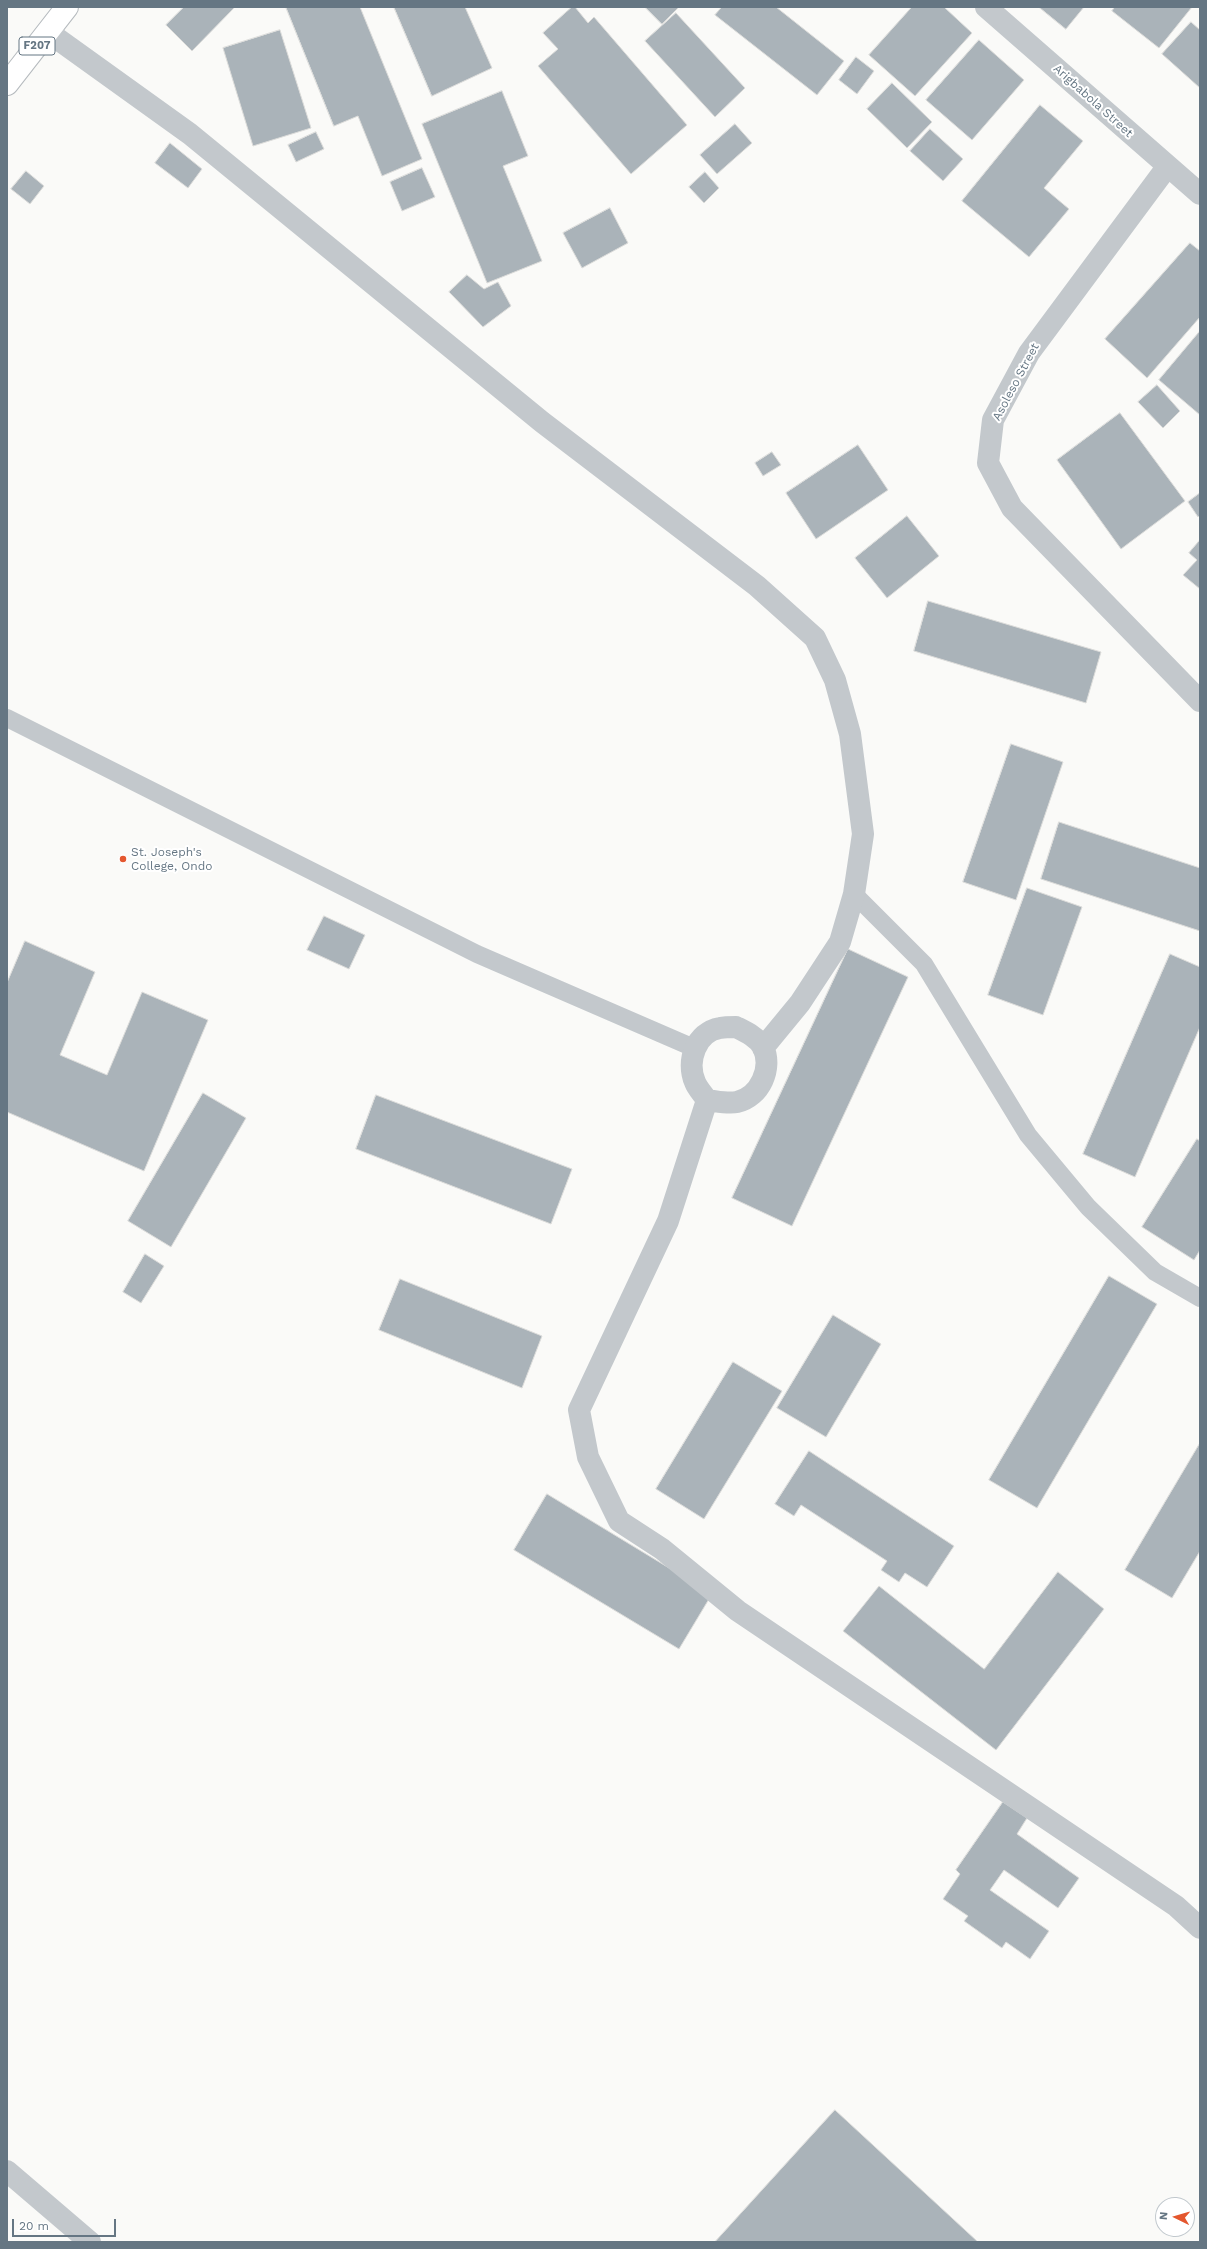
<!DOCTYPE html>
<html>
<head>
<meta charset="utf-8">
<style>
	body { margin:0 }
	#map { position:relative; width:1207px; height:2249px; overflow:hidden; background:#fafaf8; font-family:"Work Sans",sans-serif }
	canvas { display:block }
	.frame { position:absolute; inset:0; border:8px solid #657683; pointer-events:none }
	.north { position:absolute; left:1155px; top:2197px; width:40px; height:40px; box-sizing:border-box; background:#fff; border:1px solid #c1c8cd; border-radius:50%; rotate:275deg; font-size:11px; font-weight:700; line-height:16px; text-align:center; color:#657683 }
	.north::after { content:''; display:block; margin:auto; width:14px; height:18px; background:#e4572e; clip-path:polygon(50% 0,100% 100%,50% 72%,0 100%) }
	.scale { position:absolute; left:12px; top:2219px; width:104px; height:18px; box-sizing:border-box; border:2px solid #657683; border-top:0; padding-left:5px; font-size:12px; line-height:14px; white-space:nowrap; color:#657683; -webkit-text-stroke:3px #fff; paint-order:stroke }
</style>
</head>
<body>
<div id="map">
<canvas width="1207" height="2249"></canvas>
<div class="frame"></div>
<div class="north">N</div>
<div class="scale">20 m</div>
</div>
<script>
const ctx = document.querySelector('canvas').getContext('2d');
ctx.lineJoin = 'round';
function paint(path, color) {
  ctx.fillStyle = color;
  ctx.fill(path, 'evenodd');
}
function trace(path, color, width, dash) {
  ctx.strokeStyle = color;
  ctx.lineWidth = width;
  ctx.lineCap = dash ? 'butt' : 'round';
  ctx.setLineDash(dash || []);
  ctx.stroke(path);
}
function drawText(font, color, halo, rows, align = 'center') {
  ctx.font = font + ' "Work Sans",sans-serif';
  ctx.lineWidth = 4;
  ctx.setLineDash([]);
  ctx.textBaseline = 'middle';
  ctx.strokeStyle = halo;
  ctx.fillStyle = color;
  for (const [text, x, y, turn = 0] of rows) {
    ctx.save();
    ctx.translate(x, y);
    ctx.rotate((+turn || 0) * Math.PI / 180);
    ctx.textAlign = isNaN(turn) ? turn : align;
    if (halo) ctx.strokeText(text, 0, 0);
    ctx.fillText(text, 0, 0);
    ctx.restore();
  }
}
const building = new Path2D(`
	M184 7H235L192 51 166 25Z
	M286 7H360L422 159 382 176 358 116 334 126Z
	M394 7H465L492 68 432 96Z
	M572 7H575L588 23 594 17 687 125 631 174 538 66 558 49 543 33Z
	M645 7H679L662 24Z
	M722 7H776L844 61 817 95 715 15Z
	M912 7H944L972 33 915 96 869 55Z
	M1039 7H1084L1066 29Z
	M1115 7H1192L1159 48 1112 11Z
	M676 13 745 88 715 117 645 41Z
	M1191 22 1200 30V88L1162 54Z
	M280 30 311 128 253 146 223 48Z
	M979 40 1024 80 972 140 926 100Z
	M856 57 874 71 857 94 839 80Z
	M892 83 932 122 907 148 867 109Z
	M502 91 528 156 503 166 542 261 487 283 422 124Z
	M1040 105 1083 141 1044 188 1069 209 1029 257 962 201Z
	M735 124 752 143 717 174 700 155Z
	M930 129 963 159 943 181 910 151Z
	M316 132 324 149 296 162 288 145Z
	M170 143 202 169 188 188 155 163Z
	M422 168 435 197 402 211 390 182Z
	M26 171 44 186 30 204 11 189Z
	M705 172 719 188 704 203 689 187Z
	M610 208 628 243 582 268 563 233Z
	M1190 243 1200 251V317L1147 378 1105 339Z
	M467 275 484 289 498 282 511 306 483 327 449 292Z
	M1200 331V415L1159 380Z
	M1157 385 1180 411 1163 428 1138 402Z
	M1120 413 1185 501 1121 549 1057 460Z
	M858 445 888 490 816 539 786 493Z
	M772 452 781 465 763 476 755 463Z
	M1200 493V515L1198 517 1188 502Z
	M907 516 939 556 887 598 855 558Z
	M1200 540V589L1183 575 1197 560 1189 553Z
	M928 601 1101 652 1086 703 914 651Z
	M1011 744 1063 762 1016 900 963 882Z
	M1059 822 1200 868V931L1041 879Z
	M1027 888 1082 907 1043 1015 988 995Z
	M324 916 365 935 349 969 307 950Z
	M25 941 95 972 60 1055 107 1075 142 992 208 1020 144 1171 7 1112V983Z
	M848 949 908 977 792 1226 732 1198Z
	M1170 954 1200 967V1027L1135 1177 1083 1154Z
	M203 1093 246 1118 171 1247 128 1221Z
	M376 1095 572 1169 551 1224 356 1149Z
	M1197 1139 1200 1141V1250L1194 1260 1142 1227Z
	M145 1254 164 1266 141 1303 123 1292Z
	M1109 1276 1157 1304 1037 1508 989 1480Z
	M400 1279 542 1336 522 1388 379 1330Z
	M833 1315 881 1344 826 1437 777 1408Z
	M733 1362 782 1391 704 1519 656 1489Z
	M1200 1443V1551L1172 1598 1125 1570Z
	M809 1451 954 1546 927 1587 905 1573 899 1582 881 1570 887 1561 801 1505 794 1516 775 1504Z
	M547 1494 712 1594 679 1649 514 1550Z
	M1058 1572 1104 1609 996 1750 843 1631 879 1586 984 1669Z
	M1003 1802 1027 1818 1017 1834 1079 1878 1058 1908 1004 1870 990 1890 1049 1931 1030 1959 1006 1942 1002 1948 964 1921 968 1916 943 1899 960 1874 956 1870Z
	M835 2110 978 2242H715Z`);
const lane = new Path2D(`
	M7 718 477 954 694 1048
	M854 894 924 964 1028 1135 1088 1207 1155 1272 1200 1298`);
const street = new Path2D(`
	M986 7 1200 194
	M48 32 190 134 542 422 757 586 815 638 835 680 850 734 863 834 854 894 840 942 800 1003 763 1048
	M1167 167 1029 353 993 420 988 463 1012 508 1200 701
	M736 1027C746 1032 757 1037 763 1047 773 1068 760 1097 737 1102 728 1104 716 1101 707 1100 703 1094 697 1088 695 1082 686 1061 696 1032 720 1028 725 1027 731 1027 736 1027Z
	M707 1100 668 1221 579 1410 588 1457 619 1521 662 1549 738 1611 1176 1906 1200 1928
	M7 2171 90 2242`);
const primary = new Path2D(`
	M7 84 67 7`);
const markers = [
	[123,859,4,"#e4572e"]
];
const shields = [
	[37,46,36]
];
const shieldNames = [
	["F207",37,46]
];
const streetNames = [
	["Arigbabola Street",1093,101,42],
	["Asoleso Street",1016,382,-62]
];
const poiNames = [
	["St. Joseph's",131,852],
	["College, Ondo",131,866]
];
paint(building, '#aab3b9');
trace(building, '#dcdcda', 1);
trace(primary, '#b5babe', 24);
trace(lane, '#c3c8cc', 18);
trace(street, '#c3c8cc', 22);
trace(primary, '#fff', 22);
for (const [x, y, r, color] of markers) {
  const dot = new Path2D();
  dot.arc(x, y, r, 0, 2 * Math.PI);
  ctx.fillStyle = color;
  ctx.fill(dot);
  trace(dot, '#fff', 1.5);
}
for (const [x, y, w] of shields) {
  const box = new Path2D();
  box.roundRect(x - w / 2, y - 9, w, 18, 3);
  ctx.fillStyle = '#fff';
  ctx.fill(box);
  trace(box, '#657683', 1);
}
drawText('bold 11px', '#657683', null, shieldNames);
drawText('12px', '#657683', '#fff', streetNames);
drawText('12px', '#657683', '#fff', poiNames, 'left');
</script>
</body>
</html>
